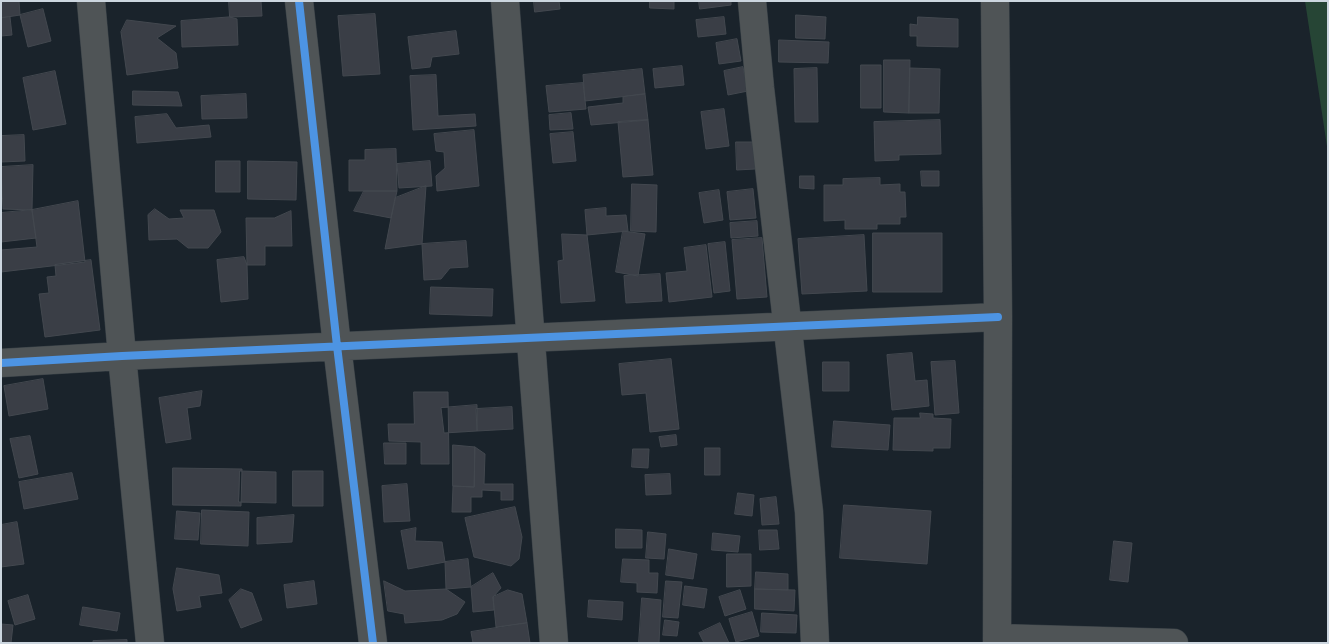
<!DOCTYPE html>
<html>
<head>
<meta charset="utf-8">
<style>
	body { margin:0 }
	#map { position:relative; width:1329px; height:644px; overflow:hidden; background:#1a232b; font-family:"DejaVu Sans",sans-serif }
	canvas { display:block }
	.frame { position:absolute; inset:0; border:2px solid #ccd6df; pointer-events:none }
</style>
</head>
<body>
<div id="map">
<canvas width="1329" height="644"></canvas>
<div class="frame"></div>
</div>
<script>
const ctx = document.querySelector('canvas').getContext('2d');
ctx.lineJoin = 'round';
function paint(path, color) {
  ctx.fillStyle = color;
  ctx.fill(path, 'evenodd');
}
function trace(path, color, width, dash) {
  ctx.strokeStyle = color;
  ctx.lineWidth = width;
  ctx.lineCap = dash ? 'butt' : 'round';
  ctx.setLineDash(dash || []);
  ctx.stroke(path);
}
const green = new Path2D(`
	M1305 1H1328V153Z`);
const building = new Path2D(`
	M1 1H19L20 15 1 18Z
	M229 1H261L262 16 230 17Z
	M534 1H559L560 9 535 12Z
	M650 1H674V9L650 8Z
	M699 1H731V5L700 9Z
	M43 9 51 41 28 47 20 15Z
	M375 14 380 74 343 76 338 16Z
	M796 15 826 17 825 39 796 38Z
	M10 17 12 35 1 36V18Z
	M230 17 237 19 238 45 182 47 181 21Z
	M724 17 726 34 698 37 696 20Z
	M918 17 958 19V47L917 46V36H910V24L917 25Z
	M127 20 176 26 157 38 176 53 178 68 127 75 121 32Z
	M456 31 459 54 432 57 430 67 412 69 408 37Z
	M737 39 741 61 719 64 716 43Z
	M779 40 829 42 828 63 779 62Z
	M884 60H910L909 113 884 112Z
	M861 65H881V108H861Z
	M682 66 684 85 655 88 653 69Z
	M743 67 748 91 728 95 724 71Z
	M817 68 818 122H795L794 69Z
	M910 68 940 69 939 113H909Z
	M642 69 645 94 585 101 583 75Z
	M55 71 66 124 33 130 23 78Z
	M436 75 438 116 475 114 476 126 413 130 410 76Z
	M583 83 586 109 549 112 546 86Z
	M133 91 178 92 182 106 133 105Z
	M246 94 247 118 202 119 201 96Z
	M645 94 648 120 591 125 588 107 623 103V97Z
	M724 109 729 146 706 149 701 112Z
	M571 113 573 129 550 130 549 115Z
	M167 114 176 128 209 125 211 137 137 143 135 117Z
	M648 120 653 175 623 177 618 122Z
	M940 120 941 154 899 155V160L875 161 874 122Z
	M474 130 479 186 437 191 436 176 445 168 444 152 436 151 434 134Z
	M573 132 576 161 553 163 550 134Z
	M24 135 25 161 1 162V136Z
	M736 142H754L755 169 737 170Z
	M396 149 397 191H349V160H365V150Z
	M216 161H240V192H216Z
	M248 161 297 162 296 200 248 199Z
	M430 161 432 186 399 188 397 164Z
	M33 165 32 210 3 209 1 167Z
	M921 171H939V186H922Z
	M800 176H814V189L800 188Z
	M880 178V185L900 184V192H905L906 217H900V224H877V229H845V220L824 221V185H843V179Z
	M632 184 657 185 656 232 631 231Z
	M426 186 422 244 385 249 395 198Z
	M753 189 756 218 730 220 727 192Z
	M719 190 723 220 704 223 699 193Z
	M364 191H397L391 218 354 211Z
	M78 201 85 262 1 272V250L37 247 32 210Z
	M606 208V216L626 215 628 231 587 235 585 210Z
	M155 209 169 219 184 218 180 210H214L221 232 208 248H188L177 239 149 240 148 215Z
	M32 210 36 238 1 242V213Z
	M291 211 292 246H265V265H247L246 218H274Z
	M757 221 758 236 731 238 730 223Z
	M623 231 645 234 638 276 616 272Z
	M873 233H942V292H873Z
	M562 234 587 235 595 301 561 303 558 261 563 260Z
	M864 235 867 291 802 294 798 239Z
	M762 238 767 297 737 299 732 240Z
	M466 241 468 267 450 268 441 279 424 280 422 244Z
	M725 242 730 291 714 293 708 244Z
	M706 245 712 297 669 302 666 273 687 271 684 248Z
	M244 257 247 265 248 299 221 302 217 260Z
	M91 260 100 330 45 337 39 294 49 293 47 277 56 276 55 265Z
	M660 274 662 301 626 303 624 276Z
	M431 287 493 289 492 316 430 314Z
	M912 353 915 381 927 380 929 406 892 410 887 355Z
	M671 359 679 429 650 432 646 393 622 395 619 364Z
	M955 361 959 413 935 415 931 362Z
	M823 362H849V391H823Z
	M43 379 48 409 9 416 4 386Z
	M202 391 200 406 187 408 191 439 166 443 159 398Z
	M414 392H448L449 464H421V442L389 441 388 424H414Z
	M477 405V431L444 433 441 408Z
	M512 407 513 429 477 431 476 409Z
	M920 413 933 414V418L951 419 950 448H933V451L893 450 894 418H920Z
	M834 421 890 425 888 450 832 447Z
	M676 435 677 445 661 447 659 437Z
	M30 436 38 474 19 478 10 439Z
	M384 443H406V464H385Z
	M453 445 475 447 474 487 453 486Z
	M475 447 485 454 484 484H513V500H501V491L482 490V497H471V512H452L453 486 474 487Z
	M705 448H720V475H705Z
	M633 449H649L648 468 632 467Z
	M173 468 242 469 241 506 173 505Z
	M240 471 276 472V503L239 502Z
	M293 471H323V506H293Z
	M72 473 78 499 24 509 19 482Z
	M670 474 671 494 646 495 645 475Z
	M407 484 410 521 384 522 382 486Z
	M738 493 754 495 752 516 735 514Z
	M776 497 779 524 762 525 760 499Z
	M844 505 931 511 927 564 840 558Z
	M515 507 522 537 519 559 511 566 474 557 465 518Z
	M202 510 249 512 248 546 201 544Z
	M177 511 200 513 198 540 175 539Z
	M294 515 292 542 257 544V518Z
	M17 522 24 564 1 567V525Z
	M416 528 415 541 442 542 445 562 408 569 401 531Z
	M616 529 642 530V548H616Z
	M759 530H777L779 549 760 550Z
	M648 532 666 534 664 559 646 558Z
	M713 533 740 536 738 552 712 550Z
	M1114 541 1132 543 1128 582 1110 580Z
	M669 549 697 554 693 579 666 575Z
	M727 554H751V586L727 587Z
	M468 559 471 587 446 589 445 562Z
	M623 559 649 560V573H658L657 593 637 592V583L621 582Z
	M177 568 219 575 222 593 199 596 201 607 177 611 173 589Z
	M756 572 788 574V590L755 589Z
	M493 573 501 588 493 597 494 610 473 612 471 587Z
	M314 581 317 604 287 608 284 585Z
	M384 581 405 591 446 589 465 602 457 614 442 620 405 623 404 614 388 611Z
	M666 581 682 582 678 618 663 617Z
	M685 586 707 589 704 608 683 605Z
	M241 589 252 593 262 620 241 628 229 600Z
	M755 589 795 590 794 611 755 609Z
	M508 590 522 594 527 623 496 627 493 597Z
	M740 590 746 609 725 616 719 597Z
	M28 595 35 619 15 625 8 601Z
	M642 598 661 600 659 643H639Z
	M589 600 623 602 622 620 588 617Z
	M83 607 120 613 117 631 80 625Z
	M752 612 759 636 736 642 729 619Z
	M762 613 797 615 796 633 761 632Z
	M665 620 679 622 677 636 663 635Z
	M527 623 530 643H473L471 632Z
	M720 623 729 643H704L699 633Z
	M1 624 13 625 11 643H1Z
	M127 640V643H93V641Z`);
const minor = new Path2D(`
	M91 1 122 356 150 643
	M299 1 337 346 373 643
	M505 1 554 643
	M752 1 760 88 809 512 815 643
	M995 1 998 317 997 643
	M1 363 122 356 998 317
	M997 638 1174 643`);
const cycleway = new Path2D(`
	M299 1 337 346 373 643
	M1 363 122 356 998 317`);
paint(green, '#264535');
paint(building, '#3a3e46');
trace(building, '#43484f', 1);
trace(minor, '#384046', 29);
trace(minor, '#4f5456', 28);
trace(cycleway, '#4d94e3', 8);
</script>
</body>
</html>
